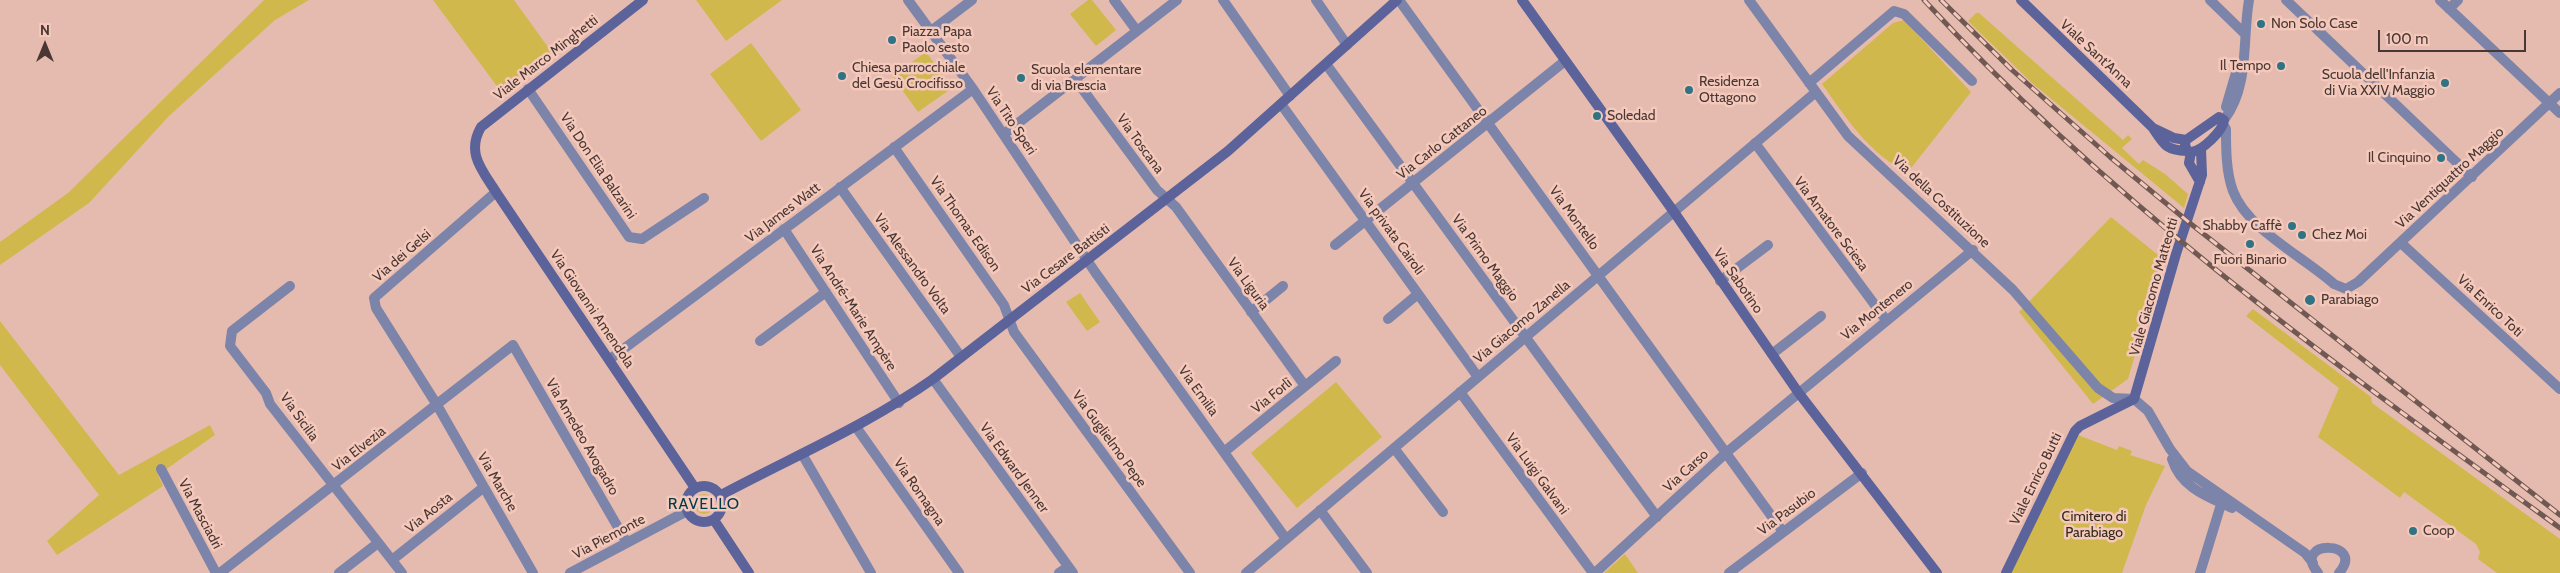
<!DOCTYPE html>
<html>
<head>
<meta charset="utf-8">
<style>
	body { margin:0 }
	#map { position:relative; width:2560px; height:573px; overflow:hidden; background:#e6bbaf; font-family:Cabin,sans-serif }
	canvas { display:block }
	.north { position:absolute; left:20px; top:20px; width:50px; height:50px; -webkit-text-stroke:4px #f4c8bb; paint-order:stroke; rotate:0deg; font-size:14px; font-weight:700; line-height:20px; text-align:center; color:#483732 }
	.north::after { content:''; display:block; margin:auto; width:18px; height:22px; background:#483732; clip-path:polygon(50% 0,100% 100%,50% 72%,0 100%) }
	.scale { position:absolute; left:2378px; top:30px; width:148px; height:22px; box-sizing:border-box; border:2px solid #483732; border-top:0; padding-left:6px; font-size:15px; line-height:18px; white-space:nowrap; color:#483732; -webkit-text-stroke:4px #f4c8bb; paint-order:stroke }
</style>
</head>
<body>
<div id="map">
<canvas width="2560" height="573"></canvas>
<div class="north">N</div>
<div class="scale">100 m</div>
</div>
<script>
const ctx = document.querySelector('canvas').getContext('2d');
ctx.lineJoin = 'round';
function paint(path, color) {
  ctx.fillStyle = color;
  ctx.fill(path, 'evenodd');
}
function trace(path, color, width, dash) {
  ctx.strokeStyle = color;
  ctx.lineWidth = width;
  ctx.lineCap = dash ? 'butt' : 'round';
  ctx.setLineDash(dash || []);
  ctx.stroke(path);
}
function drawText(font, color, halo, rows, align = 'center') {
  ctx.font = font + ' Cabin,sans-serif';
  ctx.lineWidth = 5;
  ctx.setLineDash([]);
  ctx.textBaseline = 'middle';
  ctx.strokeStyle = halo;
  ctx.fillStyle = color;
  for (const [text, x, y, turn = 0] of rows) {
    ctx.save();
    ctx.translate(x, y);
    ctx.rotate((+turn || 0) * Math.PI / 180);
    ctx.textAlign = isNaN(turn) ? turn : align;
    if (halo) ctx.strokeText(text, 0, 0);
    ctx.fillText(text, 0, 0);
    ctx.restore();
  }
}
const green = new Path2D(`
	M264 0H309L275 20 169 116 89 203 0 265V242L68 193Z
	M433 0H514L553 54 502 93Z
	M696 0H782L726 41Z
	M1088 0H1092L1116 30 1096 46 1070 14Z
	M1976 13H1979L2123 140 2128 135 2132 139 2122 148 2139 164 2143 160 2165 174 2188 194 2184 208 2032 83 1968 21Z
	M1904 20 1971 92 1908 172C1870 156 1845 116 1822 84L1893 23Z
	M751 43 801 110 761 141 710 74Z
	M926 52 952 88 918 112 892 76Z
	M2111 217 2163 259 2128 379 2093 404 2019 312Z
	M1080 293 1100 322 1087 331 1066 302Z
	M2253 309 2371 397 2372 403 2560 539V573H2497L2478 559 2480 552 2476 544 2404 492 2400 498 2318 437 2339 388 2246 316Z
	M0 321 119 475 210 425 215 435 158 475 163 486 57 555 47 541 99 495 0 365Z
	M1336 382 1382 437 1297 508 1251 453Z
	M2078 435 2117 450 2119 446 2132 451 2130 455 2165 466 2146 505 2122 573H2011Z
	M694 504a10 10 0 1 1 20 0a10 10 0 1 1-20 0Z
	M1625 554 1638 573H1604Z`);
const street = new Path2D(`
	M908 0 973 89 1095 272 1286 539
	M1114 0 1137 31
	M1223 0 1290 96
	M1316 0 1347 45
	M1399 0 1783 532
	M1749 0 1848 136 2013 290 2098 388 2113 398 2134 399 2148 411 2170 449 2187 471 2305 553 2313 563
	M2210 0 2245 34
	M2286 0 2472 177
	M2440 0 2560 113
	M2449 9 2458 0
	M931 31 972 0
	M1326 64 1657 517
	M1075 79 1157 190 1176 207 1305 386
	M1809 83 1894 11 1904 14 1972 81
	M528 89 629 237 642 239 704 198
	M1281 104 1478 377
	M2226 107 2238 66
	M2224 120C2250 86 2242 40 2249 0
	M2223 124 2226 129C2226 149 2226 172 2233 191 2247 229 2304 257 2334 284L2346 289 2358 282 2560 93
	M1004 134 1177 0
	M1755 143 1886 320
	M894 147 1004 305 1014 332 1190 573
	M840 187 961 357
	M496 192 374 298 376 308 437 405 533 573
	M784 229 899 403
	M2401 243 2560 389
	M1335 245 1565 61
	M1720 281 1768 245
	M290 286 232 331 230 346 266 393 270 404 402 573
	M1251 312 1283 286
	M1388 319 1418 294
	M760 341 826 292
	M1772 354 1821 316
	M610 359 973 89
	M933 379 1073 573
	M1460 392 1593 573
	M856 427 959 573
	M1394 448 1443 512
	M1224 452 1336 361
	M802 454 871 573
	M2172 459C2181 488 2208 497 2232 508
	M161 469 216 573
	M1320 510 1367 573
	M392 560 484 487
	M220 573 513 345 627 543
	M339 573 378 543
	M570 573 687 511
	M1059 573 1068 567
	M1246 573 1816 92
	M1595 573 1727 452 1973 250
	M1729 573 1862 473
	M2200 573 2223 498
	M2318 573C2290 539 2367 540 2339 573`);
const secondary = new Path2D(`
	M643 0 481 127C466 153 482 170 496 192L695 488
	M1522 0 1674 212 1798 392 1937 573
	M2021 0 2153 128C2164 145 2166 150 2187 151
	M2219 117 2224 120C2223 131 2202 151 2191 152L2187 151 2185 144 2186 140Z
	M2153 128 2174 138 2186 140
	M2191 152 2189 163 2200 182
	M686 504a18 18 0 1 1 36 0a18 18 0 1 1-36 0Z
	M721 495C792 457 866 426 933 379L1228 151 1397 0
	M714 520 749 573
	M2006 573 2075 431 2080 426 2134 399 2176 254 2202 175 2201 149`);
const rail = new Path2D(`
	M1924 0C2111 204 2337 366 2560 528
	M1941 0 2012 70 2110 157 2191 224 2560 515`);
const markers = [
	[2261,24,5,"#307384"],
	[892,40,5,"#307384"],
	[2281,66,5,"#307384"],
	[842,76,5,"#307384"],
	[1021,78,5,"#307384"],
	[2445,83,5,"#307384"],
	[1689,90,5,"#307384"],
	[1597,116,5,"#307384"],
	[2441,158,5,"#307384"],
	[2292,226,5,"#307384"],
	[2302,235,5,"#307384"],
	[2250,244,5,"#307384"],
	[2310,300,6,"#307384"],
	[2413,531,5,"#307384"]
];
const poiNames = [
	["Non Solo Case",2271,24],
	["Piazza Papa",902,32],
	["Paolo sesto",902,48],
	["Il Tempo",2271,66,"right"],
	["Chiesa parrocchiale",852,68],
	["del Gesù Crocifisso",852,84],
	["Scuola elementare",1031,70],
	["di via Brescia",1031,86],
	["Scuola dell'Infanzia",2435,75,"right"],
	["di Via XXIV Maggio",2435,91,"right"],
	["Residenza",1699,82],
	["Ottagono",1699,98],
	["Soledad",1607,116],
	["Il Cinquino",2431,158,"right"],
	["Shabby Caffè",2282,226,"right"],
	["Chez Moi",2312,235],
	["Fuori Binario",2250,260,"center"],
	["Parabiago",2321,300],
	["Coop",2423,531]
];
const streetNames = [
	["Viale Sant'Anna",2096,54,43],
	["Viale Marco Minghetti",546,58,-38],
	["Via Tito Speri",1011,121,56],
	["Via Carlo Cattaneo",1442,143,-38],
	["Via Toscana",1140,144,54],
	["Via Don Elia Balzarini",598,166,56],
	["Via Ventiquattro Maggio",2450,178,-43],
	["Via della Costituzione",1941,202,43],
	["Via James Watt",783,213,-37],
	["Via Montello",1574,218,54],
	["Via Thomas Edison",965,224,55],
	["Via Amatore Sciesa",1831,224,53],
	["Via privata Cairoli",1391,232,54],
	["Via dei Gelsi",402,256,-41],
	["Via Primo Maggio",1485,258,54],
	["Via Cesare Battisti",1066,259,-37],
	["Via Alessandro Volta",912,264,54],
	["Via Sabotino",1738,281,55],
	["Via Liguria",1248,284,54],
	["Viale Giacomo Matteotti",2154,287,-74],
	["Via Enrico Toti",2490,306,43],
	["Via André-Marie Ampère",853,308,57],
	["Via Giovanni Amendola",592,309,56],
	["Via Montenero",1877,310,-39],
	["Via Giacomo Zanella",1522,322,-40],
	["Via Emilia",1198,391,54],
	["Via Forlì",1272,396,-39],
	["Via Sicilia",299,417,54],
	["Via Amedeo Avogadro",582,437,60],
	["Via Guglielmo Pepe",1109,439,54],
	["Via Elvezia",359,449,-38],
	["Via Edward Jenner",1014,468,54],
	["Via Carso",1686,471,-43],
	["Via Luigi Galvani",1537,474,54],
	["Viale Enrico Butti",2036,479,-64],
	["Via Marche",497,482,60],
	["Via Romagna",919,492,55],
	["Via Pasubio",1787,512,-37],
	["Via Aosta",429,513,-39],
	["Via Masciadri",200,514,62],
	["Via Piemonte",609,537,-28]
];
const parkNames = [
	["Cimitero di",2094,517],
	["Parabiago",2094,533]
];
const quarterNames = [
	["RAVELLO",704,504]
];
paint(green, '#d1b84d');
trace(street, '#7d84aa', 10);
trace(secondary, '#5b639a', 10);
trace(rail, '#705952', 5);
trace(rail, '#f4c8bb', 3, [9]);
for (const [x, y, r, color] of markers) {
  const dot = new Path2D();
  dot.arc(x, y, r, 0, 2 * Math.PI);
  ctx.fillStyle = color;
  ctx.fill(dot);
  trace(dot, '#f4c8bb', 2);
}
drawText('14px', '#483732', '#f4c8bb', poiNames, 'left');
drawText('14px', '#483732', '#f4c8bb', streetNames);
drawText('14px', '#2f2a17', '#f4c8bb', parkNames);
ctx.letterSpacing = '1px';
drawText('16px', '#003c48', '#f4c8bb', quarterNames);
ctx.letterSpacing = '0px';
</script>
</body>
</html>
